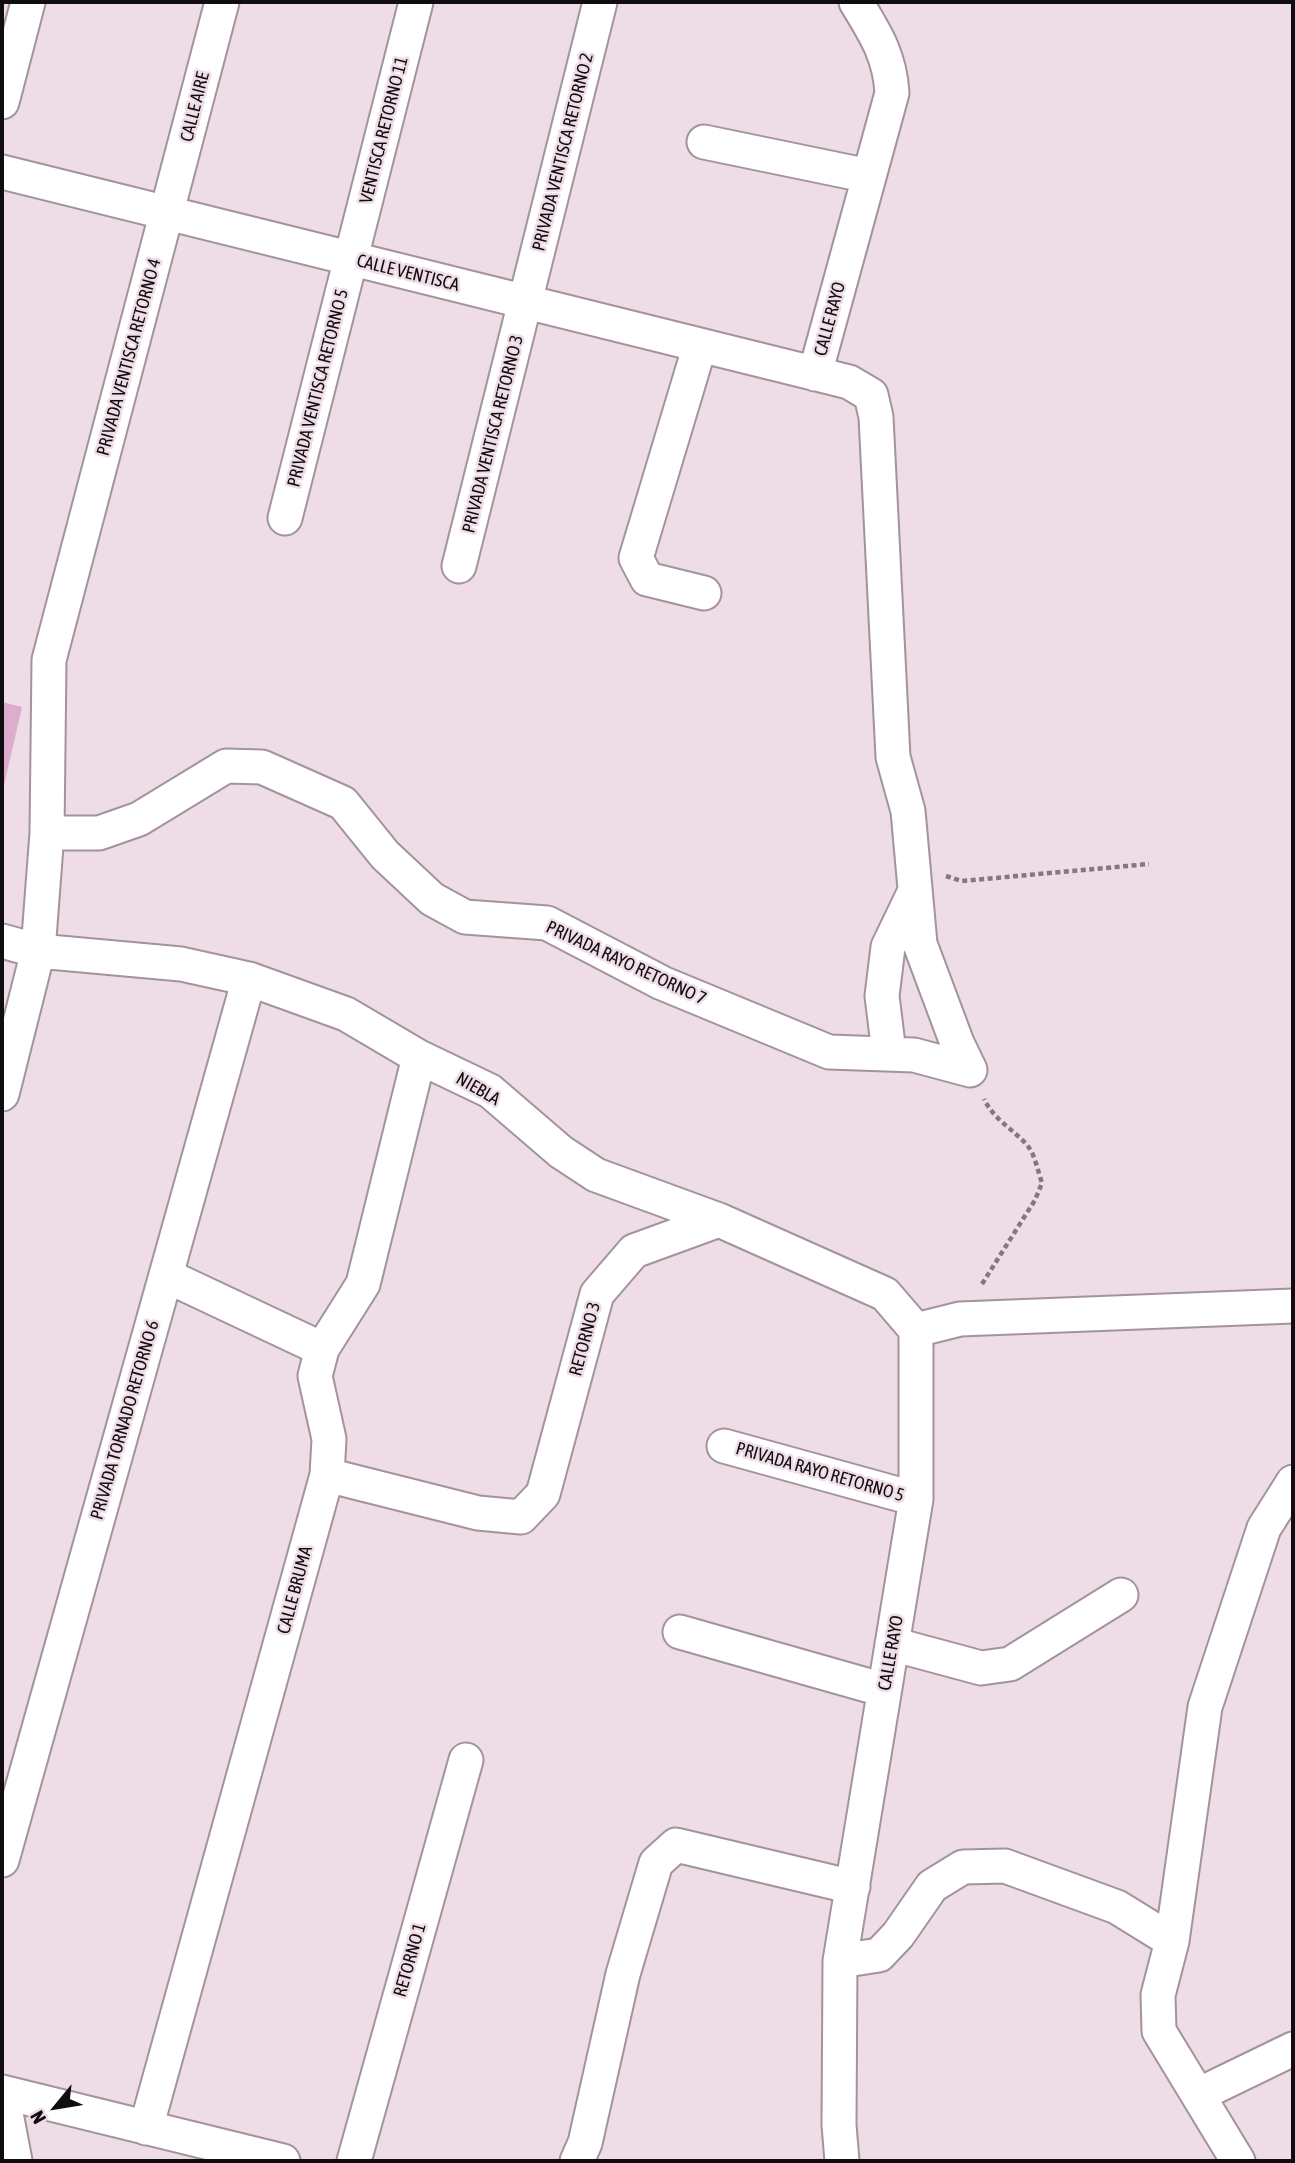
<!DOCTYPE html>
<html>
<head>
<meta charset="utf-8">
<style>
	body { margin:0 }
	#map { position:relative; width:1295px; height:2163px; overflow:hidden; background:#eedce7; font-family:"Asap Condensed",sans-serif }
	canvas { display:block }
	.frame { position:absolute; inset:0; border:4px solid #110c0f; pointer-events:none }
	.north { position:absolute; left:21px; top:2072px; width:70px; height:70px; -webkit-text-stroke:5px #eedce7; paint-order:stroke; rotate:240deg; font-size:19px; font-weight:700; line-height:28px; text-align:center; color:#110c0f }
	.north::after { content:''; display:block; margin:auto; width:24px; height:32px; background:#110c0f; clip-path:polygon(50% 0,100% 100%,50% 72%,0 100%) }
</style>
</head>
<body>
<div id="map">
<canvas width="1295" height="2163"></canvas>
<div class="frame"></div>
<div class="north">N</div>
</div>
<script>
const ctx = document.querySelector('canvas').getContext('2d');
ctx.lineJoin = 'round';
function paint(path, color) {
  ctx.fillStyle = color;
  ctx.fill(path, 'evenodd');
}
function trace(path, color, width, dash) {
  ctx.strokeStyle = color;
  ctx.lineWidth = width;
  ctx.lineCap = dash ? 'butt' : 'round';
  ctx.setLineDash(dash || []);
  ctx.stroke(path);
}
function drawText(font, color, halo, rows, align = 'center') {
  ctx.font = font + ' "Asap Condensed",sans-serif';
  ctx.lineWidth = 5;
  ctx.setLineDash([]);
  ctx.textBaseline = 'middle';
  ctx.strokeStyle = halo;
  ctx.fillStyle = color;
  for (const [text, x, y, turn = 0] of rows) {
    ctx.save();
    ctx.translate(x, y);
    ctx.rotate((+turn || 0) * Math.PI / 180);
    ctx.textAlign = isNaN(turn) ? turn : align;
    if (halo) ctx.strokeText(text, 0, 0);
    ctx.fillText(text, 0, 0);
    ctx.restore();
  }
}
const green = new Path2D(`
	M2 702 22 707 2 794Z`);
const path = new Path2D(`
	M946 876 962 881 1149 864
	M982 1284 1035 1200 1042 1183C1038 1172 1035 1154 1027 1145 1013 1129 994 1120 984 1099`);
const minor = new Path2D(`
	M2 102 28 2
	M704 142 869 176
	M2 172 849 382 871 395 876 417 893 757 908 811 920 944 957 1043 970 1070
	M700 345 636 558 647 579 704 593
	M815 374 892 93C890 56 875 33 856 2
	M285 518 416 2
	M459 566 600 2
	M47 833H99L139 819 226 766 262 767 343 803 385 855 432 899 465 917 547 923 662 983 829 1052 914 1055 970 1070
	M2 941 38 951 181 964 249 979 346 1014 419 1057 490 1091 561 1152 596 1175 719 1220 885 1294 916 1330
	M889 1053 882 996 888 947 914 893
	M2 1094 38 951 47 833 49 660 222 2
	M167 1276 322 1349
	M724 1446 916 1499
	M327 1475 478 1513 521 1517 543 1494 597 1294 634 1251 719 1220
	M680 1632 884 1690
	M892 1644 981 1668 1010 1664 1121 1595
	M2 1860 249 979
	M840 1961 879 1955 898 1935 932 1886 963 1867 1005 1866 1117 1907 1172 1941
	M2 2092 283 2161
	M2 2092 15 2161
	M1198 2095 1293 2049
	M146 2128 327 1475 329 1439 315 1376 322 1349 363 1284 419 1057
	M354 2161 466 1760
	M577 2161 585 2143 623 1974 656 1863 676 1845 853 1887
	M842 2161 839 2125 840 1961 916 1499V1330L960 1319 1293 1306
	M1238 2161 1159 2031 1158 1995 1172 1941 1205 1707 1264 1528 1293 1482`);
const streetNames = [
	["CALLE AIRE",195,107,-76],
	["VENTISCA RETORNO 11",384,130,-76],
	["PRIVADA VENTISCA RETORNO 2",563,152,-76],
	["CALLE VENTISCA",408,273,14],
	["CALLE RAYO",830,319,-75],
	["PRIVADA VENTISCA RETORNO 4",129,357,-75],
	["PRIVADA VENTISCA RETORNO 5",318,388,-76],
	["PRIVADA VENTISCA RETORNO 3",493,434,-76],
	["PRIVADA RAYO RETORNO 7",626,963,25],
	["NIEBLA",478,1089,30],
	["RETORNO 3",585,1339,-75],
	["PRIVADA TORNADO RETORNO 6",125,1420,-74],
	["PRIVADA RAYO RETORNO 5",820,1472,16],
	["CALLE BRUMA",295,1590,-75],
	["CALLE RAYO",891,1653,-80],
	["RETORNO 1",410,1960,-74]
];
paint(green, '#deaccd');
trace(minor, '#a3939d', 37);
trace(path, '#84787f', 4.5, [5, 3.5]);
trace(minor, '#fff', 33);
drawText('18px', '#110c0f', '#eedce7', streetNames);
</script>
</body>
</html>
